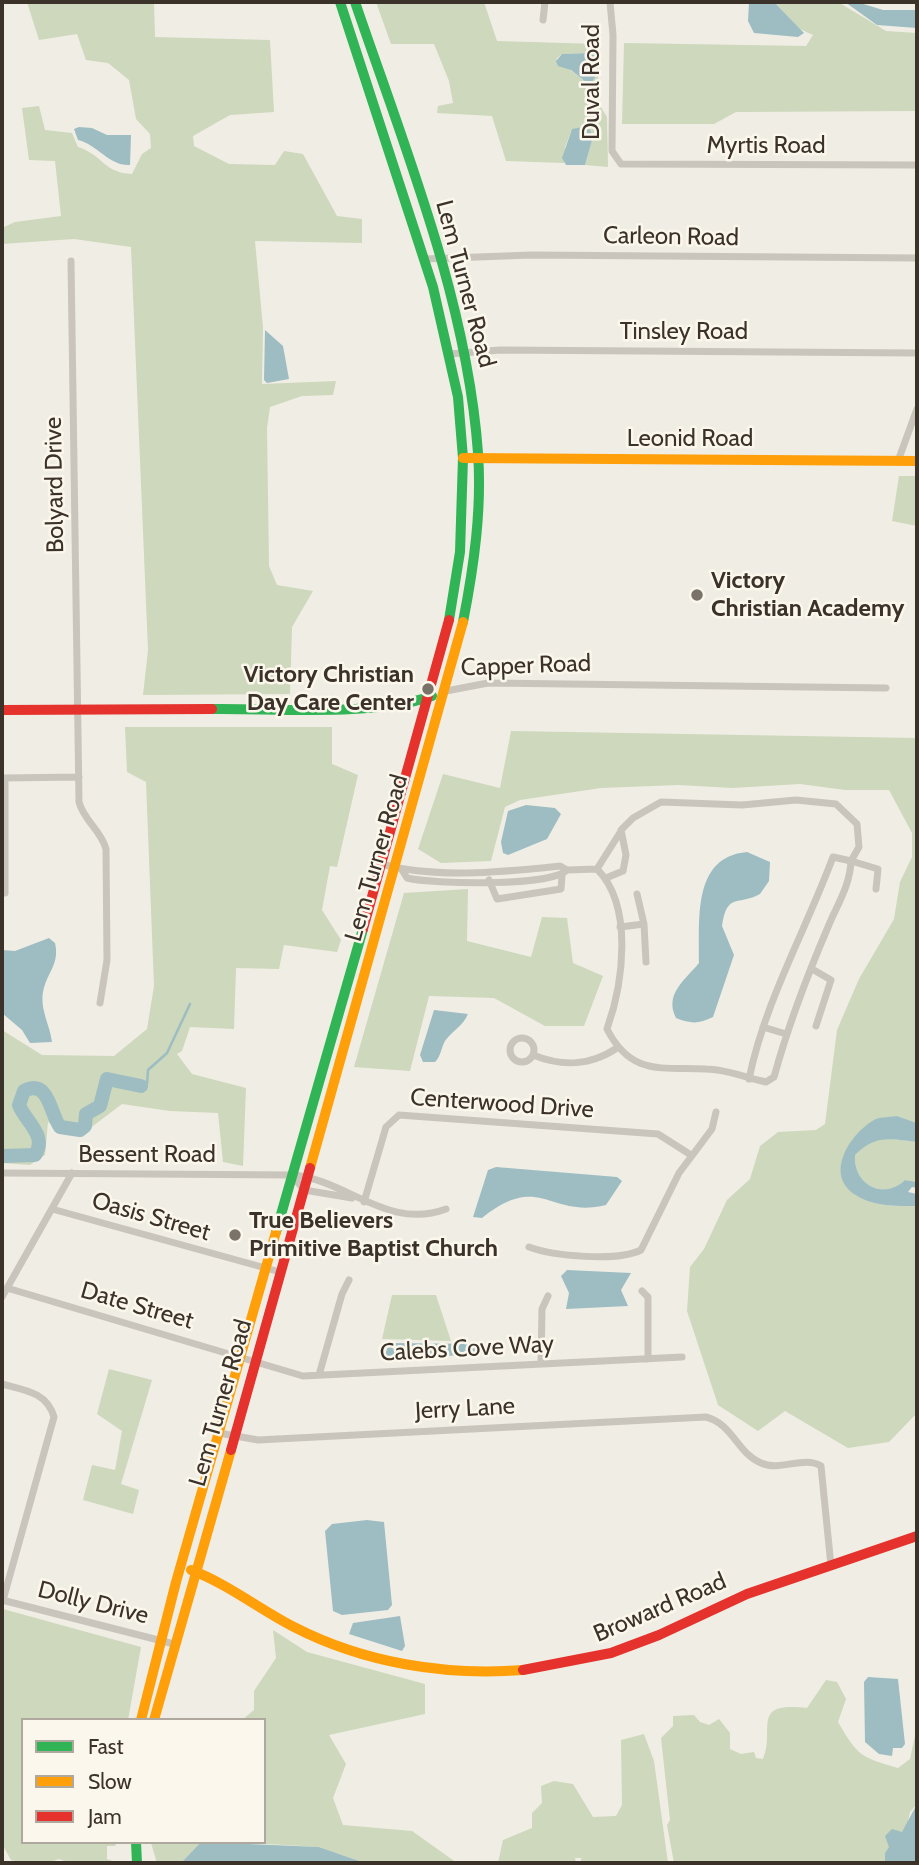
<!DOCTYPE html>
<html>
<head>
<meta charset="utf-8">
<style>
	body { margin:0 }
	#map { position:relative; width:919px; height:1865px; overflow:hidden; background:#f0ede4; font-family:Cabin,sans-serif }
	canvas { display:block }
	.frame { position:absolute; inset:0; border:4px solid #3b3229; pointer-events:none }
	.legend { position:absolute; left:21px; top:1718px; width:245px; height:126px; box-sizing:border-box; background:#fcf7ec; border:2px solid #afa89e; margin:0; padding:9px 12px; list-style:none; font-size:21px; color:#3b3229 }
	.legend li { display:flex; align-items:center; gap:14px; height:35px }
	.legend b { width:35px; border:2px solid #afa89e }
</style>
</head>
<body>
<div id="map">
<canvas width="919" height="1865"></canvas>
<div class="frame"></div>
<ul class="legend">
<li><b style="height:9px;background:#30b455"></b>Fast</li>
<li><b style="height:9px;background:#ff9f0a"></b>Slow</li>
<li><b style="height:9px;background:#e5322d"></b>Jam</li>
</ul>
</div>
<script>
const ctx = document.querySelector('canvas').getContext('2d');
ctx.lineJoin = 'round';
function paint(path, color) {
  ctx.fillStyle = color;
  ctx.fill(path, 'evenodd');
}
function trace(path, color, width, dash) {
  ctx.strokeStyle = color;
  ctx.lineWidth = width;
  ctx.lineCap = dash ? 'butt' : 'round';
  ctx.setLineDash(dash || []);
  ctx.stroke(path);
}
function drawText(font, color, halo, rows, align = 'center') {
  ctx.font = font + ' Cabin,sans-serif';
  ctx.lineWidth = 5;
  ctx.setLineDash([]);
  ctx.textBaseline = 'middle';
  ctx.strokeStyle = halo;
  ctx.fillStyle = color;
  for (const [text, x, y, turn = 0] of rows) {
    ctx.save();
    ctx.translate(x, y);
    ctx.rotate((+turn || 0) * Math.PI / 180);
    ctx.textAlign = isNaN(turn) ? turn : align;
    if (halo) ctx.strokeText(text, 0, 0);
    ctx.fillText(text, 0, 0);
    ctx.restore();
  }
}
const green = new Path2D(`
	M27 2H154L155 37 270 40 274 112 230 115 193 136 194 146 229 164 275 165 284 151 303 154 337 216 362 219V243L255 241 263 328 262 384 336 381 333 395 302 396 270 407 267 428 269 566 277 585 313 591 292 627 290 694 143 695 148 650 131 247 74 239 2 244V228L15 222 61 216 55 161 29 160 22 108 39 106 45 130 72 133 78 147C103 155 104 173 132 174L142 154 151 148 150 134 136 119 129 80 108 63 86 60 77 34 39 40Z
	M376 2H484L497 41 597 44 599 104 607 117 608 167 585 165 593 137 572 129 565 147 564 163 506 161 492 116 437 113 438 106 453 103 449 81 434 44H391ZM587 53 586 82 556 59 562 54Z
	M774 2H838L886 31 917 33V111L736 112 714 124H622L624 43 806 46 813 35 800 29Z
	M899 476H917V526L892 521Z
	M125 727H332V764L358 775 337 867 330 866 322 910 341 940 337 952 284 945 279 969 236 968 234 1029 190 1027 182 1051 177 1054 192 1074 246 1088 243 1166 223 1162 218 1113 170 1111 122 1104 85 1132 65 1135 48 1122 45 1155 30 1165 2 1163V1030L42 1055 114 1056 147 1029 154 986 146 782 127 772Z
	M511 731 917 738V1123L897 1116 877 1119 842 1177C861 1207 885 1206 917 1206V1413L889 1442 848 1448 785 1411 758 1431 718 1405 687 1311 690 1267 704 1249 727 1200 750 1179 760 1146 778 1132 816 1130 825 1124 837 1030 859 979 894 919 900 882 912 857V833L889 790H845L800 784 732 788 679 785 601 788 520 800 505 807 491 861 441 863 418 849 443 774 500 788Z
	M468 889 467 941 531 957 542 917 567 918 573 963 603 976 584 1026H545L494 998 429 996 410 1071 354 1067 404 893Z
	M883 1138 917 1142V1182L905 1180C883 1201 853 1184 855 1155L867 1143Z
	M392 1295H436L451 1341 382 1339Z
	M109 1369 152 1380 121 1484 139 1490 133 1514 83 1500 92 1465 115 1470 122 1431 97 1414Z
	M3 1609 141 1647 128 1720H23V1842H117L115 1846H107V1859L118 1863H71L59 1859C44 1865 26 1865 11 1860L2 1844Z
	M273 1630 307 1652 425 1684V1714L329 1735 346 1764 333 1798 343 1825 412 1831 457 1863H365L319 1847 233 1842H264V1720H242L254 1710V1691L276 1658Z
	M826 1680 837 1682 846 1699 838 1722C858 1756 860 1757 898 1768L910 1759 917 1726V1804L910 1812 907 1826 885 1853V1863H674L667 1825 670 1820 661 1738 673 1726V1716L694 1715 700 1722 709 1725 719 1719 730 1733V1749L741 1754 754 1752 756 1758 763 1759C776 1729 749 1701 807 1708Z
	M644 1734 654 1761 668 1863H581V1858H575L576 1863H498L503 1840 532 1828V1813L542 1803 541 1786 554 1781 573 1784 593 1817 616 1816 622 1805 621 1740Z
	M201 1842 181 1863H157L151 1843Z`);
const water = new Path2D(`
	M749 2H774L804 33 798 37 754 33 748 21Z
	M845 2H857L883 10H917V28L877 25Z
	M588 53 594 55 595 77 592 82H586L571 70 558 66 556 61 562 54Z
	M588 126 593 137 585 165H566L562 158 572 129Z
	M79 127 92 128 107 135H131L130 165C109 166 98 145 78 140L74 129Z
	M265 330 283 346 289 379 267 383 264 380Z
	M526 805 555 808 561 814 547 839 508 855 503 853 501 842 508 811Z
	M747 852 770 862 769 881 760 894C738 906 727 892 722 926L734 955 713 1017C699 1024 691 1024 676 1018 664 994 685 980 699 963 700 922 691 857 747 852Z
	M49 938 55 943C60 964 47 972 43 992 40 1010 50 1025 52 1042L30 1043 22 1030 2 1013V950L15 951Z
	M434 1010 468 1014C463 1026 452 1031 445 1041 441 1048 441 1056 435 1062H423L420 1055Z
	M897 1116 917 1123V1142C889 1139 876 1134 855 1155 853 1184 883 1201 905 1180L917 1182V1188L912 1187 908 1192 917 1194V1206C896 1206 873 1207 854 1194 824 1173 851 1132 876 1119 881 1117 891 1117 897 1116Z
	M496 1167 617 1177 622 1181 606 1205C549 1219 541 1171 482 1218L473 1217 488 1170Z
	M567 1270 631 1273 621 1290 628 1306 566 1309 569 1293 561 1276Z
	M389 1343 483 1344 486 1348 481 1354 389 1359 385 1355Z
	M367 1520 384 1522 392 1605 388 1610 342 1615 333 1611 325 1531 332 1524Z
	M400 1616 405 1646 402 1651 349 1634 353 1623Z
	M868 1677 898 1679 905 1744 902 1748H893L892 1756 879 1754 865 1742 864 1682Z
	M917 1804V1863H885V1853L889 1847 885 1836 892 1829 902 1832Z
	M201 1842 319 1847 365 1863H181Z`);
const stream = new Path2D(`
	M141 1086 147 1084 148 1070 167 1053 190 1004`);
const river = new Path2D(`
	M2 1156 35 1155C48 1136 25 1121 19 1105L24 1091C49 1078 50 1114 60 1127L80 1130 85 1126 86 1114 100 1106 107 1079 141 1086`);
const street = new Path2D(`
	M610 2 613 35 612 151 621 164 917 165
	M543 20 545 2
	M424 259 531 255 917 258
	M71 261 79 802C84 821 101 830 106 849L107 960 100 1003
	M450 354 500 350 917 353
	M898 461 917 409
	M446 691 488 683 886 688
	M3 778 79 777
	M5 778V893
	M381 864C437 879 501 872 560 866L567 870C551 887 432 884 407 878L402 870
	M597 869 621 831
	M567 870 597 869C634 906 623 984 607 1029 631 1076 661 1067 706 1069 726 1069 746 1078 766 1082L774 1077C788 1026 807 976 828 927 837 905 850 886 851 861L833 857C805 932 765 1001 749 1079
	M606 878 623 871 626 855 621 830 633 818 661 802 742 805 796 800 836 804 857 824 859 847 851 861 878 869 876 889
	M489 880 497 899 561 889 562 876
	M644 924 646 962
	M620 927 644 924 637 894
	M812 969 831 980 816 1026
	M763 1027 786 1034
	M510 1050a12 12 0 1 1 24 0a12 12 0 1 1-24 0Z
	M533 1055C563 1067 590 1066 617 1048
	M2 1173 292 1175C346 1179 388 1231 446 1209
	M292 1175 304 1190 352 1198
	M364 1202 386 1127 399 1115 658 1134 691 1155
	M52 1209 280 1272
	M529 1247C553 1256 617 1262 641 1250L679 1173 712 1129 716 1112
	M7 1288 303 1376 682 1357
	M642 1291 648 1297V1359
	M2 1297 72 1173
	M541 1364 542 1309 548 1296
	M319 1375 342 1294 349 1280
	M2 1384C24 1390 47 1392 54 1417L3 1600
	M219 1433 258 1440 706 1417C733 1424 737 1453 761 1463 780 1472 804 1455 821 1466L831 1566
	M2 1600 174 1644`);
const fast = new Path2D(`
	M340 2 433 287 458 397 463 458 460 552 449 620
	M355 2C404 146 467 300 478 453 482 509 474 566 463 622
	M212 709C277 708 372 717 432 696
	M276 1232 363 929
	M136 1842 137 1863`);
const slow = new Path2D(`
	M463 458 917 461
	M310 1168 463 622
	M191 1570C228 1584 259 1609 294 1627 364 1663 445 1676 523 1670
	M141 1720 176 1582 276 1232
	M154 1720 231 1450`);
const jam = new Path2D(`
	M2 710 212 709
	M363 929 449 620
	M231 1450 310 1168
	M523 1670 611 1653 659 1635 747 1594 917 1536`);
const markers = [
	[697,595,7,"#7a736a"],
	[428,689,7,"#7a736a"],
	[235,1235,7,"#7a736a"]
];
const streetNames = [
	["Duval Road",592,82,-90],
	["Myrtis Road",766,146],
	["Carleon Road",671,237,1],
	["Lem Turner Road",465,284,75],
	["Tinsley Road",684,332],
	["Leonid Road",690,439],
	["Bolyard Drive",55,485,-91],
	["Capper Road",526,666,-2],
	["Lem Turner Road",377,858,-74],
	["Centerwood Drive",502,1104,4],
	["Bessent Road",147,1155],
	["Oasis Street",151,1217,16],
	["Date Street",137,1306,16],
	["Calebs Cove Way",467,1349,-3],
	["Lem Turner Road",221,1403,-74],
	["Jerry Lane",465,1409,-3],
	["Dolly Drive",93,1603,14],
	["Broward Road",660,1608,-23]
];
const poiNames = [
	["Victory",711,581],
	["Christian Academy",711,609],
	["Victory Christian",414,675,"right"],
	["Day Care Center",414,703,"right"],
	["True Believers",249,1221],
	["Primitive Baptist Church",249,1249]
];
paint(green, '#cdd8bc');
paint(water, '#9dbdc3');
trace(stream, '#9dbdc3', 2.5);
trace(river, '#9dbdc3', 14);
trace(street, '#cac5bc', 7);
trace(fast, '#30b455', 10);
trace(slow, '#ff9f0a', 10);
trace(jam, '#e5322d', 10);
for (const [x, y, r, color] of markers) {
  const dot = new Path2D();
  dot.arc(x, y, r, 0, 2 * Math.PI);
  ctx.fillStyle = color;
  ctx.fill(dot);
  trace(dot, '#fcf7ec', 2.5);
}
drawText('24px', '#3b3229', '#fcf7ec', streetNames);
drawText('bold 24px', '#3b3229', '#fcf7ec', poiNames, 'left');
</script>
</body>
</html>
